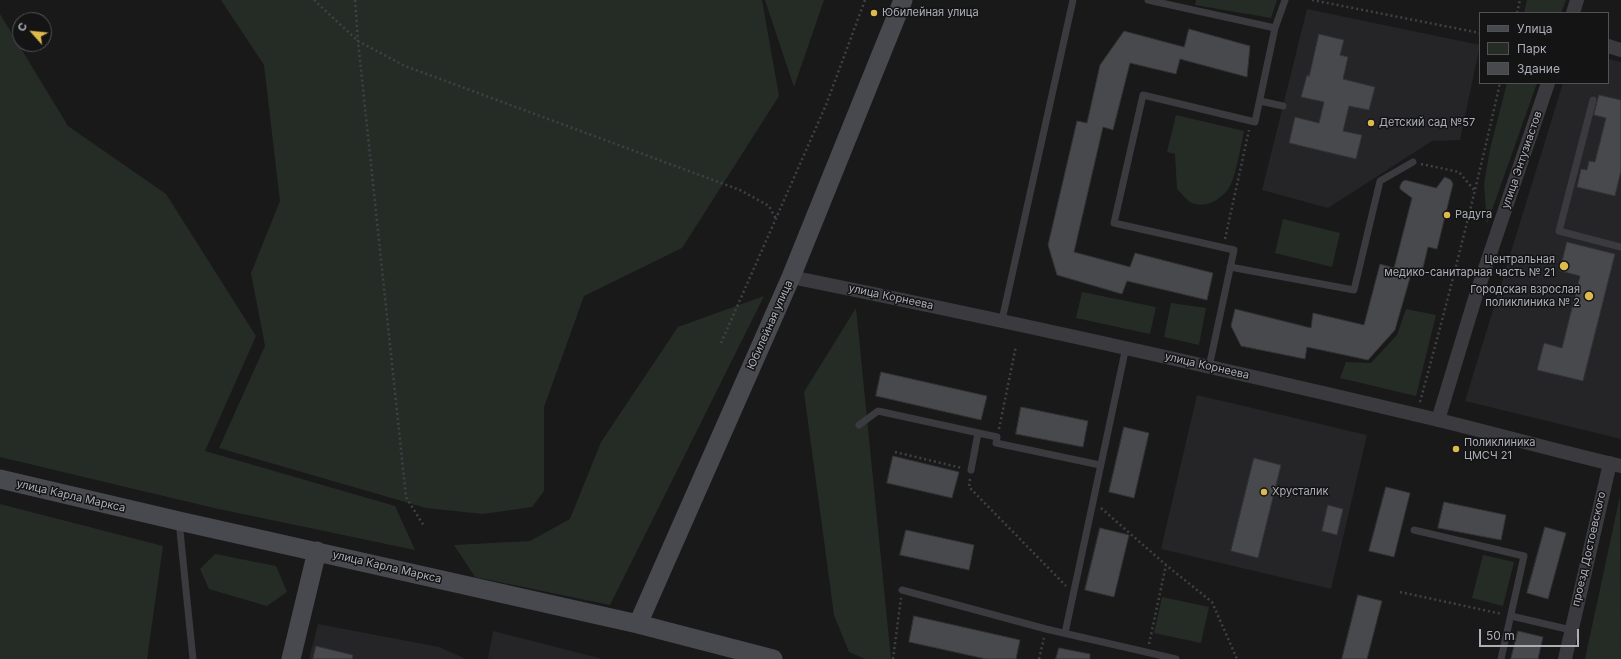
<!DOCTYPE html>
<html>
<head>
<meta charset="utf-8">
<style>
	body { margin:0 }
	#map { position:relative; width:1621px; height:659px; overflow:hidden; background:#19191a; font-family:Inter,sans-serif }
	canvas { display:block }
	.legend { position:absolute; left:1479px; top:12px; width:130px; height:72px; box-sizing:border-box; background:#141415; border:1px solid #515256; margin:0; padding:5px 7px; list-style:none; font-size:12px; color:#acafb8 }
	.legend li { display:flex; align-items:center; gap:8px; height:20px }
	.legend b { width:20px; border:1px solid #515256 }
	.north { position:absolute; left:12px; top:12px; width:40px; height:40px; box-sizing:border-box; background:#141415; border:1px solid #515256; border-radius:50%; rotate:297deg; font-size:11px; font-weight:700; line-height:16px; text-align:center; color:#acafb8 }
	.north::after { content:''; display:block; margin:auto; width:14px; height:18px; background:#deba4d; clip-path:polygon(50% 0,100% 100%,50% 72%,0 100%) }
	.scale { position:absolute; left:1479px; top:629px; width:100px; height:18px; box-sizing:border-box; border:2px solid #acafb8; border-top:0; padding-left:5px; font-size:12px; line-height:14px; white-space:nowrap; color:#acafb8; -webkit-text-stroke:3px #141415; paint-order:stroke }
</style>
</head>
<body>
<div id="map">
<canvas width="1621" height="659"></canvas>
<ul class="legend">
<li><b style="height:5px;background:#48494f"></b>Улица</li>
<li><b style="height:11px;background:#252c26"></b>Парк</li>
<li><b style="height:11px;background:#48494c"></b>Здание</li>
</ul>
<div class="north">С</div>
<div class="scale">50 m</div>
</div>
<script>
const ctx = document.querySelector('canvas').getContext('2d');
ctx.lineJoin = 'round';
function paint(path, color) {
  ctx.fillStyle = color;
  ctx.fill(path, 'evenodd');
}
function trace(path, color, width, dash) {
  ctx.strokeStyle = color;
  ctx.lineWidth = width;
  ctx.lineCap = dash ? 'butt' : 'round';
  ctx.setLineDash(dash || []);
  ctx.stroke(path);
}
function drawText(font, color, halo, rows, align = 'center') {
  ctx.font = font + ' Inter,sans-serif';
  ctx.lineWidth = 3;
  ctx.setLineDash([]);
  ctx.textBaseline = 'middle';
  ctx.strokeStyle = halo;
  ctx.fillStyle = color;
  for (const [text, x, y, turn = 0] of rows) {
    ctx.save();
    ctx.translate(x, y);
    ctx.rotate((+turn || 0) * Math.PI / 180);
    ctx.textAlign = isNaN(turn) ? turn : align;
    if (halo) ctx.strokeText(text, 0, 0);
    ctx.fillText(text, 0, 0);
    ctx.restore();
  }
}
const built = new Path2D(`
	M1307 9 1480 45 1460 140 1432 141 1328 208 1262 190Z
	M1608 59 1621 62V439L1465 401 1563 83H1608Z
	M1197 395 1367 435 1331 589 1161 549Z
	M318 624 439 647 466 659H309Z
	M493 631 603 659H488Z`);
const green = new Path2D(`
	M221 0H762L779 96 682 248 584 296 544 407V491L532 507 483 514 426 508 219 448 265 346 251 273 280 201 264 65Z
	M765 0H824L794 87Z
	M1196 0H1277L1271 18 1195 5Z
	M1527 0H1566L1561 13H1524Z
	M0 14 68 126 166 194 256 336 205 451 395 506 415 550 214 508 0 457Z
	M1507 83H1537L1487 224 1484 184 1490 149Z
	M1176 115 1244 131C1241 145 1236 175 1230 186 1223 199 1205 210 1190 202 1186 199 1181 193 1177 189L1175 154 1167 152Z
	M1283 219 1340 233 1332 267 1275 253Z
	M1082 292 1156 307 1150 334 1076 318Z
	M764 296 610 605 475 577 454 545 530 541 570 519 601 442 678 327Z
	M1171 303 1206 308 1199 345 1164 337Z
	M856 308 891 659H865L849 652 834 615 804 392Z
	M1406 309 1436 315 1416 396 1340 378 1346 362 1371 363 1397 335Z
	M1620 495 1621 659H1585L1620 496Z
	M0 504 163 546 147 659H0Z
	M215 554 276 566 287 592 267 606 209 589 200 569Z
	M1483 555 1514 562 1503 606 1472 598Z
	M1162 597 1209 607 1201 643 1154 633Z`);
const building = new Path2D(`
	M1189 29 1250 46 1247 77 1180 59 1176 74 1130 63 1113 130 1103 127 1074 252 1130 267 1135 253 1213 273 1207 300 1127 281 1122 294 1057 275 1048 245 1077 121 1087 123 1100 65 1124 31 1184 47Z
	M1319 34 1344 40 1340 55 1348 57 1343 79 1375 87 1369 110 1349 106 1343 131 1362 135 1356 159 1289 143 1295 117 1319 123 1324 102 1301 97 1307 75 1309 76Z
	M1599 95 1621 100V171L1615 196 1577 187 1581 169 1587 170 1589 161 1595 162 1606 118 1594 115Z
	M1445 177 1451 180 1453 184 1437 249 1428 247 1421 276 1411 274 1395 330 1368 360 1307 347 1305 359 1241 346 1231 326 1235 309 1311 328 1313 313 1364 325 1380 264 1394 268 1412 198 1400 189V186L1402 182 1405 180 1436 188Z
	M1567 242 1615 254 1583 381 1537 370 1544 343 1562 348 1580 276 1560 271Z
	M881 372 987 396 981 420 876 396Z
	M1021 407 1088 421 1083 447 1016 434Z
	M1124 427 1149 433 1134 498 1109 492Z
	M893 456 959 472 952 498 887 483Z
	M1254 458 1281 465 1258 558 1231 551Z
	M1386 487 1410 493 1394 557 1369 551Z
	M1444 502 1506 515 1501 540 1438 528Z
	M1328 505 1343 509 1337 535 1322 531Z
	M1545 527 1566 533 1548 599 1527 593Z
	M1100 528 1129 535 1114 597 1085 590Z
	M906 530 974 545 969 570 900 555Z
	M1358 595 1382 601 1367 659H1342Z
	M914 616 1020 640 1016 659H986L909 642Z
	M1518 631 1543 637 1538 659H1511Z
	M316 646 353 655 352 659H313Z
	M1059 648 1090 654V659H1056Z`);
const path = new Path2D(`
	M314 0 358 41 405 66 740 190 769 206 776 219
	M355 0 358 41 406 497 424 526
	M1312 0 1480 33
	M1517 13 1520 0
	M1421 164 1459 172 1475 191
	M1225 239 1249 130
	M721 343 826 105 865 0
	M1420 402C1449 296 1476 190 1500 83
	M999 429 1016 346
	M895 452 962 468
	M970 479 969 487 1066 586
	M1101 508 1166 565 1212 602 1237 659
	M1400 592 1502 614
	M1149 644 1166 565
	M893 659 901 598
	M1039 659 1044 638`);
const lane = new Path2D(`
	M1148 0 1275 28
	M1593 100 1559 231 1621 247
	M1260 101 1283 106
	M1230 267 1354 290 1380 181 1413 162
	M1002 320 1073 0
	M1209 367 1234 250 1114 223 1143 95 1255 122 1275 28 1285 0
	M859 425 878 411 997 437 996 443 1100 465
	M971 470 978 433
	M179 521 193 659
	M1414 530 1524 556 1501 659
	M902 590 1046 629 1176 659
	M1511 616 1571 630
	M1065 633 1126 347`);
const street = new Path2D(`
	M1573 13 1577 0
	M1608 46 1621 50
	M791 277C999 319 1206 365 1413 414 1483 430 1551 450 1621 466
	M1438 420 1476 295 1548 83
	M1565 659 1610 463`);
const secondary = new Path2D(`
	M0 479 179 521 638 624 773 659
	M638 624 791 277 903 0
	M291 659 317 551`);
const markers = [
	[874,13,4,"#deba4d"],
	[1371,123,4,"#deba4d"],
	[1447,215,4,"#deba4d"],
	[1564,266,5,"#deba4d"],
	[1589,296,5,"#deba4d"],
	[1456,449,4,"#deba4d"],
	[1264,492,4,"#deba4d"]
];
const poiNames = [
	["Юбилейная улица",882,13],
	["Детский сад №57",1379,123],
	["Радуга",1455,215],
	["Центральная",1555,260,"right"],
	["медико-санитарная часть № 21",1555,273,"right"],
	["Городская взрослая",1580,290,"right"],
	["поликлиника № 2",1580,303,"right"],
	["Поликлиника",1464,443],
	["ЦМСЧ 21",1464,456],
	["Хрусталик",1272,492]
];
const streetNames = [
	["улица Энтузиастов",1522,160,-71],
	["улица Корнеева",891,297,12],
	["Юбилейная улица",770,325,-66],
	["улица Корнеева",1207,366,13],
	["улица Карла Маркса",71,496,13],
	["проезд Достоевского",1589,549,-77],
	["улица Карла Маркса",387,567,13]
];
paint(built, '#252527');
paint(green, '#252c26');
paint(building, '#48494c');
trace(building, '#333336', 1);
trace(path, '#404146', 2.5, [2, 3]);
trace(lane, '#3a3a3f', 7);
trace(street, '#3a3a3f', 14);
trace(secondary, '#48494f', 19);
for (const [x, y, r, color] of markers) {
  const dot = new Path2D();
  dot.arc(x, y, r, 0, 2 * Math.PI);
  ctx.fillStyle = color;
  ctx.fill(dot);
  trace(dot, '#141415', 1.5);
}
drawText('11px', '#acafb8', '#141415', poiNames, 'left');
drawText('11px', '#acafb8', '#141415', streetNames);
</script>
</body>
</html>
